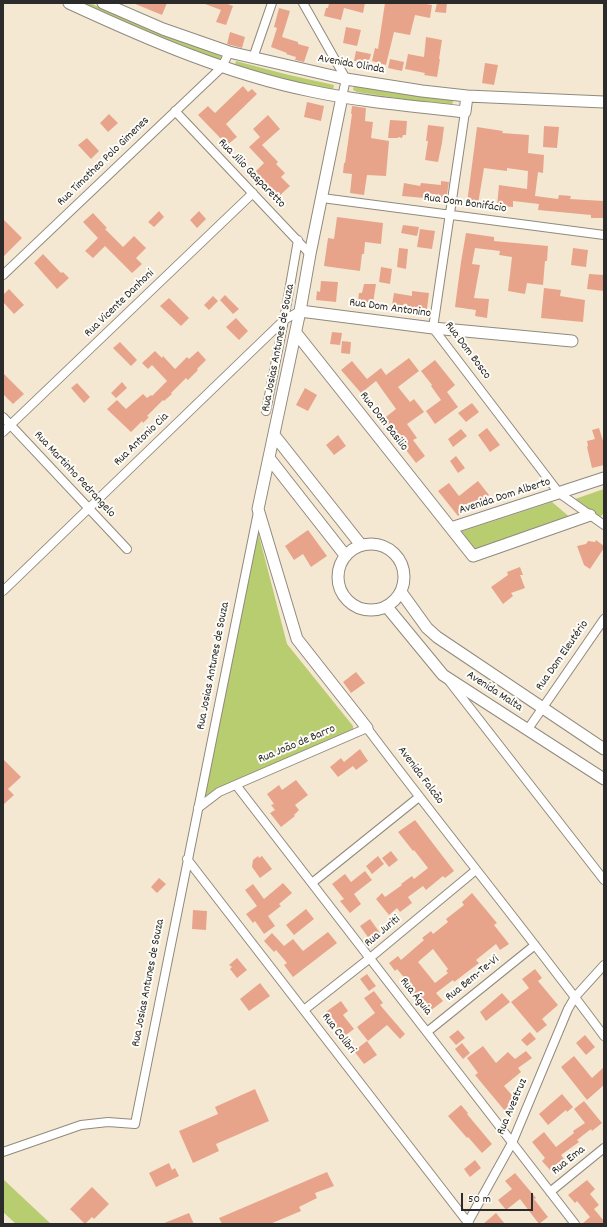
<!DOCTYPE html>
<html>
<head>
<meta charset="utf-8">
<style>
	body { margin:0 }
	#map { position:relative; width:607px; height:1227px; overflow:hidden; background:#f5e8d2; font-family:Dekko,sans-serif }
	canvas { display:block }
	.frame { position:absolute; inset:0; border:4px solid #2b2b2b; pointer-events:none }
	.scale { position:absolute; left:461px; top:1193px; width:72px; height:18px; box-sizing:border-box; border:2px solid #2b2b2b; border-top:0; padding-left:5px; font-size:12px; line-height:14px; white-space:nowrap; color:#2b2b2b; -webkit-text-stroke:3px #fdfcf7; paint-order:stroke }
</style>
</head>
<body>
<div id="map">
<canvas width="607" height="1227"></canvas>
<div class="frame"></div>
<div class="scale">50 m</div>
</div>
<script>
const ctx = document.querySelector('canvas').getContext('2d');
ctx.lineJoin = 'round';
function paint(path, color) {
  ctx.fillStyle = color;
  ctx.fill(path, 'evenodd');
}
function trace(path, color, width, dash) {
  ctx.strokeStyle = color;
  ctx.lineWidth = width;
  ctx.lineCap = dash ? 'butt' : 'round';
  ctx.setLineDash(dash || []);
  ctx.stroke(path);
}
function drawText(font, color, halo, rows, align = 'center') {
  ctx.font = font + ' Dekko,sans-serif';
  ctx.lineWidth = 4;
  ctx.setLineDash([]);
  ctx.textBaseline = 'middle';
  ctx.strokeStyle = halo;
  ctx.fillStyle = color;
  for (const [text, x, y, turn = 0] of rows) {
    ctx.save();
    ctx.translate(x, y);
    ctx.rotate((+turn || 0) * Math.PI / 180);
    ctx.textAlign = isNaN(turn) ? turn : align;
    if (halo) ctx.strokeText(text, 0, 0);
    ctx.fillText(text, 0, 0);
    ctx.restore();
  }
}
const green = new Path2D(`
	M77 3H90L132 22 223 57 221 62 176 45Z
	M236 61 285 74 334 85 333 90 284 79 235 65Z
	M354 85 452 100 453 102 452 105 450 106 357 92 353 90Z
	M604 489V513L600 517 575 499Z
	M552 502 572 519 475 552 460 532Z
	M258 532 287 644 353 726V730L215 789 203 798Z
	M3 1179 51 1224H16L3 1212Z`);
const building = new Path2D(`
	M133 3H167L162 15Z
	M205 3H225L233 6 226 25 216 22 221 10 205 4Z
	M329 3H365L363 13 344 8 341 20 324 16 326 8H328Z
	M385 3H420L432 5 430 18 415 15 410 35 394 32 386 65 372 61 375 48 378 49Z
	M437 3H447L446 13 435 12Z
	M279 8 290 11 282 37 298 42V44L309 47 304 62 295 60 296 57 286 54 287 53 271 47 277 28 274 27Z
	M346 27 361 30 357 46 343 43Z
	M230 32 245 37 242 48 227 44Z
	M426 37 442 40 439 59H440L437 77 424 75 425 73 405 69 408 54 424 57Z
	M356 51 371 54 368 64 354 61Z
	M390 59 404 62 402 71 388 68Z
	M485 63 498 65 494 85 482 83Z
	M243 86 248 92 252 89 257 94 226 124 237 137 227 145 198 115 208 106 215 113Z
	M307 102 324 106 321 121 304 117Z
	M352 106 366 108 365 121 373 122 371 138 389 141 386 176 367 175 364 195 350 193 352 174 343 173 344 163H345L352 114H351Z
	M109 114 118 123 108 132 100 123Z
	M268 115 280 129 262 145 278 162 276 164 285 173 281 177 290 186 277 198 254 173 264 163 249 147 260 137 253 129Z
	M390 120 407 121 406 135H403L402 138 398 137V138H388Z
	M428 125 444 127 442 143 438 162 425 160 428 141H426Z
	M544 126 559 127 557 148 543 147Z
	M477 127 503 131 502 133 529 135 528 153 544 155 543 173 538 172 535 196 558 199 559 195 571 196 570 199 604 201V218H591V215L538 210 539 204 513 201V207L497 206 499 185 527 189 528 171 507 168V171L484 168 478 204 467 203Z
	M87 138 99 151 91 159 78 145Z
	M441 181 449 182 446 200 402 196 404 183 420 186 421 183 441 185Z
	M159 211 164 217 154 227 148 222Z
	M199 211 206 219 197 228 190 220Z
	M93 213 107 228 105 229 123 247 134 236 146 248 136 258 142 264 132 273 105 246 93 258 85 251 98 238 83 222Z
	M337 217 383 223 381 244 365 242 364 254H362L360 271 324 266 328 238 334 239Z
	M3 219 22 238 3 257Z
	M403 225 419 227 417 236 401 233Z
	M420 229 435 231 432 249 417 247Z
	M466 233 494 237V241L548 246 547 261H545L543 285 527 283 525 294 508 291 512 257 499 255 500 251 475 248 472 264 480 265 474 298 489 299 487 318 475 316 476 310 455 307 461 262Z
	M399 248 408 249 406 269 397 267Z
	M573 248 588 250 586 267 571 265Z
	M43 254 61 273 63 272 69 278 57 289 34 263Z
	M381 267 392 269 390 284 379 282Z
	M589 274 604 275V291L587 289Z
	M321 281 338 282 336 302 316 300 317 291 320 292Z
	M364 284H376L373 303 358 301 359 293H362Z
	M544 288 561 290 560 296 585 300 583 322 541 318Z
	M9 289 24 305 14 314 3 302V295Z
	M412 291 429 293 427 309 392 305 394 293 412 296Z
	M225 295 239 309 233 314 220 300Z
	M213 296 218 301 209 310 204 305Z
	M169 298 189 318 181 326 160 306Z
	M236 318 248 331 239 340 226 327Z
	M332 332 342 333 340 345 330 344Z
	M342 341 351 342 350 354 341 353Z
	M120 342 137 360 131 366 113 348Z
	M155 351 162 358 163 356 175 369 187 357 189 359 198 351 206 360 197 369 198 370 188 380 186 378 171 393 172 394 164 401 163 400 147 416 149 417 143 423 142 421 131 432 112 414 107 409 117 400 126 409 143 394 147 398 151 395 152 396 167 381 152 365 148 369 142 363Z
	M409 358 419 371 398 387 410 402 414 399 424 412 407 424 417 438 413 440 425 456 416 463 393 433 392 434 382 420 396 409 376 381 361 393 341 370 352 361 367 379 381 368 386 375Z
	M435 360 455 385 447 392 458 407 435 424 426 411 441 400 431 386 432 385 421 371Z
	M3 373 24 394 13 404 3 394Z
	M122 382 127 388 116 398 111 393Z
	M77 383 90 397 84 403 71 388Z
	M305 388 317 395 308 411 296 405Z
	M472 403 479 412 466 422 458 413Z
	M487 428 500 445 490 452 478 435Z
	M599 428 604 444V465L592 468 587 447 588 446 587 441 595 439 592 430Z
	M461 429 467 436 453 447 448 439Z
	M338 435 346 446 334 455 326 445Z
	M456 456 465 468 458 473 450 461Z
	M478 481 489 495 478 504 476 502 458 516 438 491 449 483 459 496Z
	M308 530 327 556 311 567 303 554 294 560 285 546Z
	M596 540 604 546V548L590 569 584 565 577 546 586 544 588 541 595 542Z
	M520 567 523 575H520L525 588 511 593 513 596 503 604 491 587 508 575 507 572Z
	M356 672 365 683 351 693 343 682Z
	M360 749 368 761 356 770 353 766 338 777 330 767 341 758 344 762Z
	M3 759 21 777 8 789 14 795 3 805Z
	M296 780 308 795 295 805 299 810 294 815 295 816 281 827 270 813 275 810 271 805 274 804 267 794 279 785 282 790Z
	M415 820 454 871 445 878 443 876 426 890 423 886 408 897 412 903 400 912 397 908 389 915 376 899 382 893 385 897 402 885 401 884 412 876 414 879 428 868 414 850 413 851 398 832Z
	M391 851 398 860 389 867 382 858Z
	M258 856 259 858 262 856 272 869 260 878 252 867 253 860Z
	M378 856 384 864 372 874 366 866Z
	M365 871 372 880 354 894 361 904 350 913 340 901 344 899 332 884 345 874 351 882Z
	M159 878 166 884 157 893 151 887Z
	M283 883 292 893 279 904 281 906 268 916 275 926 264 934 255 921 253 923 246 914 257 906 245 890 253 884 264 899Z
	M472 893 497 923 494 925 509 944 500 950 496 944 476 960 479 963 454 982 453 980 436 993 443 1001 430 1011 419 997 416 999 409 989 412 987 397 969 395 971 389 963 398 956 401 960 424 940 422 938 431 931 433 934 448 922 446 919 464 905 462 902ZM433 949 448 969 446 971 448 973 435 983 418 962Z
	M306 909 314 919 294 935 286 925Z
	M193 910 207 911 206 930 192 929Z
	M370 919 380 933 370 940 360 926Z
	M328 932 337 943 293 977 284 965 287 963 276 950 274 952 264 941 272 933 284 946 293 939 303 951Z
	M237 958 247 970 237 978 230 969 232 967 229 965Z
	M535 969 542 978 538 981 558 1005 542 1019 547 1025 537 1033 511 1002 529 988 522 979Z
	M367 974 376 986 369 991 360 979Z
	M260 983 270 996 249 1011 240 999Z
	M374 991 383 1003 380 1005 405 1034 400 1039 387 1025 368 1041 357 1027 375 1013 364 998Z
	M502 993 510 1002 486 1021 480 1012Z
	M341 1001 348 1011 343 1015 354 1029 343 1037 332 1023 331 1024 323 1014Z
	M458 1030 465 1038 456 1045 449 1037Z
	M530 1032 536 1039 527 1046 521 1040Z
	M585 1035 595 1047 586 1055 576 1043Z
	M367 1041 377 1055 364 1064 354 1051Z
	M462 1043 470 1053 463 1059 455 1049Z
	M483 1046 496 1063 508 1052 515 1059 526 1051 532 1058 518 1068 521 1072 504 1086 516 1100 505 1111 475 1075 478 1073 467 1058Z
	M574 1056 592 1078 604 1067V1085L587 1100 561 1067Z
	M255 1089 269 1121 216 1144 219 1151 193 1163 179 1131 218 1114 215 1107Z
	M562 1094 573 1107 567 1112 566 1110 548 1125 539 1114Z
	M584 1101 602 1123 592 1131 591 1129 577 1140 579 1142 561 1155 564 1159 550 1170 542 1161 545 1158 532 1142 544 1132 556 1147 574 1133 573 1131 585 1123 574 1109Z
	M461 1105 468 1113 467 1114 492 1144 482 1153 468 1137 467 1138 448 1116Z
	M475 1160 481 1168 470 1177 464 1169Z
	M169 1163 172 1170 175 1168 179 1176 156 1187 149 1173Z
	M327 1172 334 1186 315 1193 317 1198 299 1207 301 1211 270 1224H222L219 1218Z
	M515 1173 536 1198 534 1199 548 1217 539 1224 520 1199 506 1210 498 1200 512 1189 505 1181Z
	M587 1180 595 1189 590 1194 599 1205 594 1209 604 1221V1224H582L590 1217 577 1201 575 1203 568 1195Z
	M92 1187 109 1204 94 1219 92 1217 85 1224 70 1209Z
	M189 1213 194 1224H162Z
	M496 1213 505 1224H483Z`);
const street = new Path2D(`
	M303 3 346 79 342 97
	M253 58 272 3
	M175 111 310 254
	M465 112 433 328 559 493 604 525
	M322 198 604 235
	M3 275 222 67 229 52
	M266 411 284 320 298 240
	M3 417 127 549
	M3 432 253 193
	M3 591 284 320 300 311
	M449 681 604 880
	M528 729 604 619
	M236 785 575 1224
	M198 808 219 792 367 728C445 832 527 932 604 1036
	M187 859 469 1224
	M312 883 419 797
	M304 1010 370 958 476 870
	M427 1032 535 945
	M3 1152 81 1125 108 1122 135 1124C175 920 217 716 258 512
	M550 1192 604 1148
	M467 1224 512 1143 568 1009 575 997 604 965`);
const secondary = new Path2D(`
	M69 3C147 39 227 74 311 91 362 102 414 106 465 112L467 96
	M103 3 163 29 229 52 346 79 422 91 467 96 604 102
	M342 97 310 254 300 311 258 509 297 639 367 728
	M300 311 433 328 572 341
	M296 333 473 556 590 515
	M274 435 361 545
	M269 458 345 555
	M451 528 604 478
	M338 577a33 33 0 1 1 66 0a33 33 0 1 1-66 0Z
	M401 592 427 628 437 637 604 749
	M387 607 443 675 604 779`);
const streetNames = [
	["Avenida Olinda",351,65,10],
	["Rua Timotheo Polo Gimenes",104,162,-44],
	["Rua Jilio Gasparetto",251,174,46],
	["Rua Dom Bonifácio",465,204,8],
	["Rua Vicente Danhoni",120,304,-44],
	["Rua Dom Antonino",390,309,8],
	["Rua Josias Antunes de Souza",279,348,-79],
	["Rua Dom Bosco",467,351,53],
	["Rua Dom Basilio",383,422,52],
	["Rua Antonio Cia",142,440,-44],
	["Rua Martinho Pedrangelo",74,475,47],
	["Avenida Dom Alberto",505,497,-18],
	["Rua Dom Eleutério",563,656,-55],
	["Rua Josias Antunes de Souza",214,666,-79],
	["Avenida Malta",494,692,33],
	["Rua João de Barro",297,745,-23],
	["Avenida Falcão",420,776,53],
	["Rua Juriti",383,932,-40],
	["Rua Bem-Te-Vi",473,979,-39],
	["Rua Josias Antunes de Souza",149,983,-79],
	["Rua Águia",415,997,52],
	["Rua Colibri",338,1034,52],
	["Rua Avestruz",513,1107,-67],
	["Rua Ema",569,1161,-39]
];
paint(green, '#b8cc70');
paint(building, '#e8a48b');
trace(street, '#908a7e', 10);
trace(secondary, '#908a7e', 13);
trace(street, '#fff', 8);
trace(secondary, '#fff', 11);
drawText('12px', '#2b2b2b', '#fdfcf7', streetNames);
</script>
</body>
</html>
